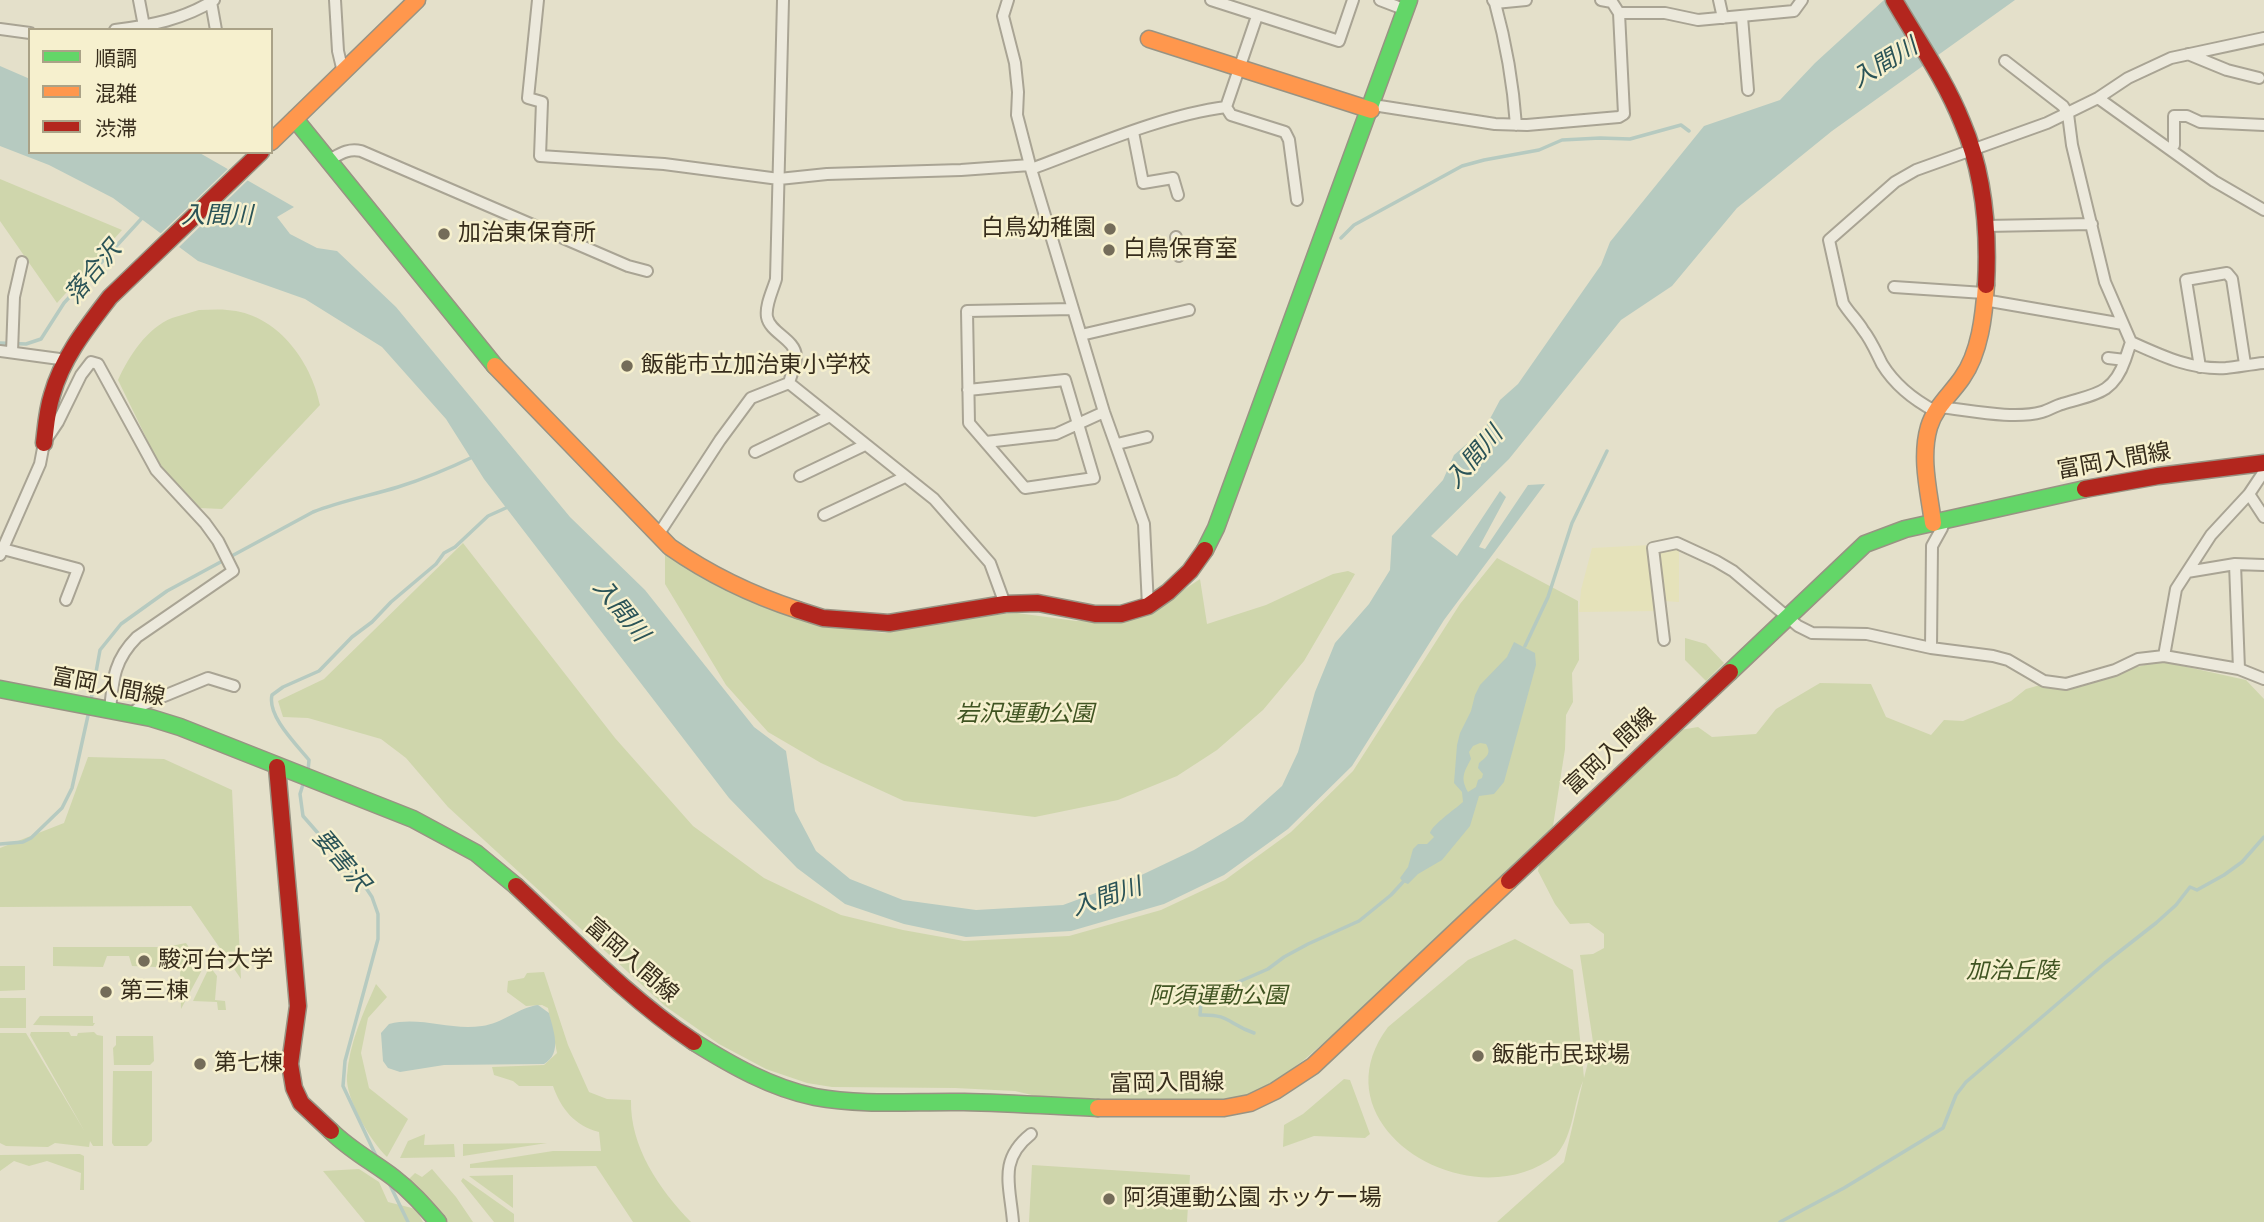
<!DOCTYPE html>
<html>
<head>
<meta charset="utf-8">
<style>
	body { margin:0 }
	#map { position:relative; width:2264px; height:1222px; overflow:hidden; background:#e4e0ca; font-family:"Times New Roman","Noto Sans JP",serif }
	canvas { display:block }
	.legend { position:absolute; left:28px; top:28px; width:245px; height:126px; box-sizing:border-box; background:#f6f0ce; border:2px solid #aaa287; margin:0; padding:9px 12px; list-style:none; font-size:21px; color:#372d1c }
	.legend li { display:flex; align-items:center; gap:14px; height:35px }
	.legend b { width:35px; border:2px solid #aaa287 }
</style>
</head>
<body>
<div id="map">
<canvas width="2264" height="1222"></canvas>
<ul class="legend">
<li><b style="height:9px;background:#63d668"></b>順調</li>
<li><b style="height:9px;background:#ff974d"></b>混雑</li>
<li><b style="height:9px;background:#b3261e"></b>渋滞</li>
</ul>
</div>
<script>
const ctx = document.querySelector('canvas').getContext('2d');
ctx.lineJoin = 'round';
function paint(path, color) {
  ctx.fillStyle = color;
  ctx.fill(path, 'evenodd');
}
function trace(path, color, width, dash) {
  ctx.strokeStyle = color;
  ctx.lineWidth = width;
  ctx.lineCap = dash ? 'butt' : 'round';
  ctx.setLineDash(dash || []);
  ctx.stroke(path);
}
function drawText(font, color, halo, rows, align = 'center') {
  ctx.font = font + ' "Times New Roman","Noto Sans JP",serif';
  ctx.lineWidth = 5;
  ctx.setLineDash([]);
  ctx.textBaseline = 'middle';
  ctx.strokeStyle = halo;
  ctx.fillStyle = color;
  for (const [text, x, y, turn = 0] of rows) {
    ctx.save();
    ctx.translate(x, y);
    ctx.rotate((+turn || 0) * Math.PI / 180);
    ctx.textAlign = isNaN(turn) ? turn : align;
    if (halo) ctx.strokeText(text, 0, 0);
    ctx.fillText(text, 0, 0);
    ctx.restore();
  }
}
const farmland = new Path2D(`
	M1650 545 1658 611 1579 612 1581 590 1592 548Z
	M1679 547V602L1664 601 1657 554 1661 550Z`);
const green = new Path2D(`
	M0 179 122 230 57 303 0 221Z
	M199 310C208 310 218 309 227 310 276 313 311 360 320 405L222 509 199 508 160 466 118 380C129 356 147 328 172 318 181 315 190 313 199 310Z
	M463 543 615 738 693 826 764 878 841 915 903 930 964 941 1069 936 1161 910 1225 880 1291 832 1353 771 1460 604 1497 558 1578 601 1579 660 1572 673 1573 702 1566 715 1565 749 1553 826 1349 1021 1305 1059 1257 1096 1219 1104 1040 1097 1015 1091 955 1088 832 1087 807 1083 766 1069 719 1044 665 1006 448 807 406 758 381 739 308 718 283 717 278 701 324 679Z
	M665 551 735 593 774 611 830 627 885 633 966 617 1017 613 1076 621 1130 618 1149 613 1200 579 1207 624 1266 605 1333 574 1348 571 1355 574 1304 661 1263 710 1217 750 1177 776 1118 800 1035 817 904 801 821 763 768 732 726 685 665 584Z
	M1685 638 1706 644 1724 663 1706 681 1685 660Z
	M2160 661 2246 680 2264 699V1222H1497L1564 1162 1583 1081C1573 1104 1574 1135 1556 1155 1472 1222 1313 1127 1388 1027L1468 960 1515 939 1573 970 1584 1078 1593 1042 1580 955 1593 954 1604 948V934L1589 923 1570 924 1555 904 1538 871 1540 860 1668 732 1698 727 1712 737 1756 734 1776 709 1820 683 1871 684 1886 717 1931 735 1944 720 1963 721 2011 701 2026 689 2104 667H2137Z
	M88 757 164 759 232 790 241 979 191 906 0 907V848L64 823Z
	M186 943 203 968 181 1009 180 968 132 966 129 956H107L103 967 53 966V947H166Z
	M0 966H25V990L0 991Z
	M211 968 217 976 215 1000 225 1001 226 1010H218L217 1002 193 1001 207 972Z
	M544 972 568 1045 589 1092 607 1099 631 1100C630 1147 659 1189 691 1222H633L596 1166 470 1168V1164L553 1151H601L599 1132C575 1126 561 1109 553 1086H519L513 1081 494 1075 492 1067 544 1065 557 1053 548 1008 542 1005 526 1006 507 992 508 981 524 978 527 973Z
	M376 984 387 997 368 1018 361 1053 369 1088 408 1119 387 1157C371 1142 345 1098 347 1076 349 1044 363 1013 376 984Z
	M0 998H26V1028H0Z
	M40 1016H93V1023H95L93 1026 33 1025Z
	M31 1032H69L71 1036H77L78 1033 94 1032 97 1035 103 1036V1146H93L90 1141 89 1147 55 1143 48 1147 6 1146 0 1143V1033H26L85 1132 30 1035Z
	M116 1036H153L154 1061 150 1065H114L113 1048 116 1045Z
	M113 1071H152V1141L147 1146H114L112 1143Z
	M1344 1079 1350 1080 1370 1134 1365 1138 1314 1136 1283 1147 1284 1125 1303 1114Z
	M425 1134 424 1145 454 1144 455 1157 400 1158 408 1141Z
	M547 1143 463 1156V1144Z
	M80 1154 84 1156V1190H80L81 1173 47 1161 29 1166 14 1161 0 1171V1155Z
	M1032 1165 1190 1175 1187 1222H1029Z
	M359 1169 379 1182 388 1202 416 1209 423 1222H365L323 1171Z
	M432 1169 456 1197 473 1222H444L435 1208 408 1180 415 1173 422 1177Z
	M513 1175V1208L469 1176Z
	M463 1178 514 1214V1222H494L461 1181Z`);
const water = new Path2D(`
	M1884 0H2015L1832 131 1737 208 1672 286 1621 320 1509 459 1431 536 1457 556 1500 491 1506 497 1479 547 1485 549 1528 485 1545 484 1444 620 1352 766 1288 829 1224 875 1164 904 1071 931 966 937 904 924 845 904 797 868 729 798 484 479 446 419 382 347 305 299 198 261 113 198 49 165 0 146V66L30 79V152H198L294 207 277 217 290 234 317 248 337 251 396 307 570 517 645 590 754 727 786 751 795 811 816 851 850 879 903 900 976 910 1063 905 1131 880 1194 850 1243 821 1282 786 1298 752 1315 692 1335 643 1369 604 1390 570 1392 536 1443 480 1454 455 1485 428 1500 400 1518 384 1601 265 1610 242 1704 126 1780 100 1815 63Z
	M1514 642 1535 653 1536 665 1504 782 1494 794 1479 796 1470 826 1442 860 1418 874 1408 884 1403 882 1400 878 1408 867 1413 849 1418 844H1427L1434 837 1430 833C1432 825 1454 810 1463 802L1462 792 1454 783 1457 745 1460 733 1471 711 1475 695 1480 685 1507 657ZM1480 743 1486 744C1492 754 1486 757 1479 763L1478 768 1483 774 1482 778 1478 780 1476 787 1468 792C1460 778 1464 772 1471 759L1469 752 1473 746Z
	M538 1005 549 1013C553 1030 563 1053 544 1064L444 1065 400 1072 388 1068 383 1061 381 1033 389 1024C421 1016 450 1031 482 1026 501 1024 520 1007 538 1005Z`);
const pier = new Path2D(`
	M230 167 250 178 177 249 158 236Z`);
const stream = new Path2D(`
	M1341 238 1354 225 1462 166 1484 160 1539 150 1562 140 1600 138 1630 139 1681 125 1689 131
	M0 343 26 344 41 339 64 303 143 217
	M1525 646 1548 597 1572 523 1607 451
	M91 700 100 650 121 624 167 591 313 512C341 501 369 496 398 487 424 479 450 468 475 456
	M308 771 309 760C296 744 267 716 272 695L283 687 319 671 352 637 372 622 391 602 436 564 444 553 455 547 488 516 508 507
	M304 781 300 794 303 816 366 888 372 897 378 914V939L345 1061 343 1086 378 1160
	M0 844 23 842 31 838 62 808 72 788 89 711
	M1254 1033C1228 1024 1230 1014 1200 1015L1201 1003 1236 983 1268 969 1284 957 1308 944 1359 921 1391 895 1403 882
	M389 1183 408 1222
	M1780 1222 1844 1188 1943 1128 1956 1095 1966 1082 2105 963 2156 923 2176 905 2190 887 2197 890 2224 875 2242 862 2264 837`);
const street = new Path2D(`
	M139 0 144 26
	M335 0 338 51 343 72
	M538 0 528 98 542 102 540 156 664 164 779 179 827 174 961 170 1030 165
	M1008 0 1003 16 1015 63 1018 92 1017 115 1031 169 1104 412 1144 524 1148 606
	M1211 0 1339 41 1353 0
	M1380 0 1406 10
	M1493 0 1495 3 1526 0
	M1601 0 1612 2 1619 13
	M1719 0 1723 18
	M211 2 216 30
	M1495 3C1506 43 1513 83 1516 125
	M1257 16 1226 107 1231 115 1285 132 1289 140 1297 200
	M1742 17 1748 90
	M0 29 30 33
	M115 30C149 26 185 19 214 0
	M2188 54 2227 70 2259 78
	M2005 61 2063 106 2068 114 2072 145 2105 282 2131 342 2125 360 2108 358
	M2098 98 2214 181 2264 210
	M1373 105 1495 124 1527 125 1619 117 1624 114 1619 13H1665L1698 20 1794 11 1802 0
	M1133 132 1143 183 1173 178 1178 195
	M2170 149 2174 145V116H2187L2200 122 2264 125
	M329 160C340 154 348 148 361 151L628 266 647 271
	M1031 169C1091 147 1163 115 1226 107
	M1986 226 2092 224
	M1176 237 1179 256
	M1894 287 1984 293
	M1984 300 2123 324
	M1081 335 1189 310
	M2131 342C2162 356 2191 370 2226 368 2238 367 2251 364 2264 363
	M0 351 67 360
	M12 352 14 297 22 262
	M2200 367 2186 280 2227 273 2232 279 2245 364
	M789 383 934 499 990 563 1005 604
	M968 390 1065 380 1094 478 1025 488 969 423 967 311 1073 309
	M1939 407C1969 410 2013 420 2042 412 2049 410 2055 406 2062 404 2094 394 2113 395 2125 360
	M1935 411C1914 400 1895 385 1882 364 1876 352 1871 340 1863 330 1857 320 1849 313 1843 303L1829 240 1895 182 1916 170 2047 123 2098 98 2128 78 2171 58 2264 38
	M986 442 1056 434 1104 412
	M1117 444 1147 437
	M755 452 830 416
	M800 476 865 445
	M2249 494 2264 517
	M824 515 905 477
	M658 535 720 440 751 398 789 383C791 375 796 364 796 356 795 339 770 333 767 317 765 305 773 290 776 279L783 0
	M3 549 78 569 66 600
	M0 555 40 464 44 443 58 422 81 375 91 362 98 364 156 470 205 523 218 541 233 571 137 637C114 660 113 679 110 710
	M2235 564 2239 669
	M2187 572 2235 564 2264 565
	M1664 640 1653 548 1677 543 1716 561 1733 571 1798 626 1812 633 1867 634 1931 648 1993 656 2008 660 2044 681 2066 684 2115 670 2138 659 2164 656 2239 669 2264 679
	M1931 648 1932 546 1942 528 1944 521
	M2164 656 2176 589 2211 535 2249 494 2263 473V463
	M131 714 142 705 208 678 234 686
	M1013 1222C1010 1185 998 1160 1031 1134`);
const fast = new Path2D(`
	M295 119 495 366
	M1205 550 1216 528 1409 0
	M1730 672 1865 544 1905 529 2085 489
	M0 689 151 718 180 727 413 819 476 853 516 886
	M694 1042C731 1065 771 1088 815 1097 864 1106 915 1101 964 1102 1009 1103 1054 1106 1098 1108
	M331 1131C350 1150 373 1162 394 1178 411 1191 424 1206 438 1222`);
const slow = new Path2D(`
	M1149 39 1371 110
	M271 142 417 0
	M495 366 670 547C710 575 752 595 798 610
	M1933 523C1929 492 1920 458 1929 427 1935 407 1951 394 1962 378 1980 353 1984 315 1986 285
	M1098 1108H1224L1250 1103 1275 1091 1313 1066 1509 881`);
const jam = new Path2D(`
	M1894 0C1917 40 1945 79 1962 122 1984 173 1989 230 1986 285
	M44 443C46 427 47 410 52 395 62 358 87 327 110 297L261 152
	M2085 489 2158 476 2264 463
	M798 610 823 618 889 623 1005 604 1038 603 1095 614H1121L1148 606 1168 592 1190 571 1205 550
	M277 767 298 1006 290 1064 294 1088 301 1103 331 1131
	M1509 881 1730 672
	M516 886C574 940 627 997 694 1042`);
const markers = [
	[1110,229,7,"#746c59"],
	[444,234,7,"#746c59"],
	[1109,250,7,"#746c59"],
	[627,366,7,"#746c59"],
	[144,961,7,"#746c59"],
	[106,992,7,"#746c59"],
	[1478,1056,7,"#746c59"],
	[200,1064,7,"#746c59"],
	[1109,1199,7,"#746c59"]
];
const poiNames = [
	["白鳥幼稚園",1096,229,"right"],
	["加治東保育所",458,234],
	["白鳥保育室",1123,250],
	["飯能市立加治東小学校",641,366],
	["駿河台大学",158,961],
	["第三棟",120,992],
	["飯能市民球場",1492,1056],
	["第七棟",214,1064],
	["阿須運動公園 ホッケー場",1123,1199]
];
const streetNames = [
	["富岡入間線",2114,462,-10],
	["富岡入間線",108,688,11],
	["富岡入間線",1611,752,-43],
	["富岡入間線",631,961,41],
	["富岡入間線",1167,1084,-1]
];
const parkNames = [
	["岩沢運動公園",1025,715],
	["加治丘陵",2012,972],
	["阿須運動公園",1218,997]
];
const waterNames = [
	["入間川",1885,64,-31],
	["入間川",217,217],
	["落合沢",94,273,-50],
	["入間川",1475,458,-49],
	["入間川",620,611,51],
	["要害沢",340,861,50],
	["入間川",1107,898,-18]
];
paint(farmland, '#e5e2ba');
paint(green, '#cfd6ac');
paint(water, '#b6cac0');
paint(pier, '#e4e0ca');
trace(stream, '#b6cac0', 3.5);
trace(street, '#a9a494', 14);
trace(fast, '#989383', 19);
trace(slow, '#989383', 19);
trace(jam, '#989383', 19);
trace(street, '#ece9dc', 10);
trace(fast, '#63d668', 16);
trace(slow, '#ff974d', 16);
trace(jam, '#b3261e', 16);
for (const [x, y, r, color] of markers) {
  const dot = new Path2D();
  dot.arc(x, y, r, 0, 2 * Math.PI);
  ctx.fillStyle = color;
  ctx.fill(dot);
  trace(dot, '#f6f0ce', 2.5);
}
drawText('23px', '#372d1c', '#f6f0ce', poiNames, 'left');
drawText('23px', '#372d1c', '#f6f0ce', streetNames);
drawText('italic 23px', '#405422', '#f6f0ce', parkNames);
drawText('italic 24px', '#2a5357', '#f6f0ce', waterNames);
</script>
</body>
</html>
